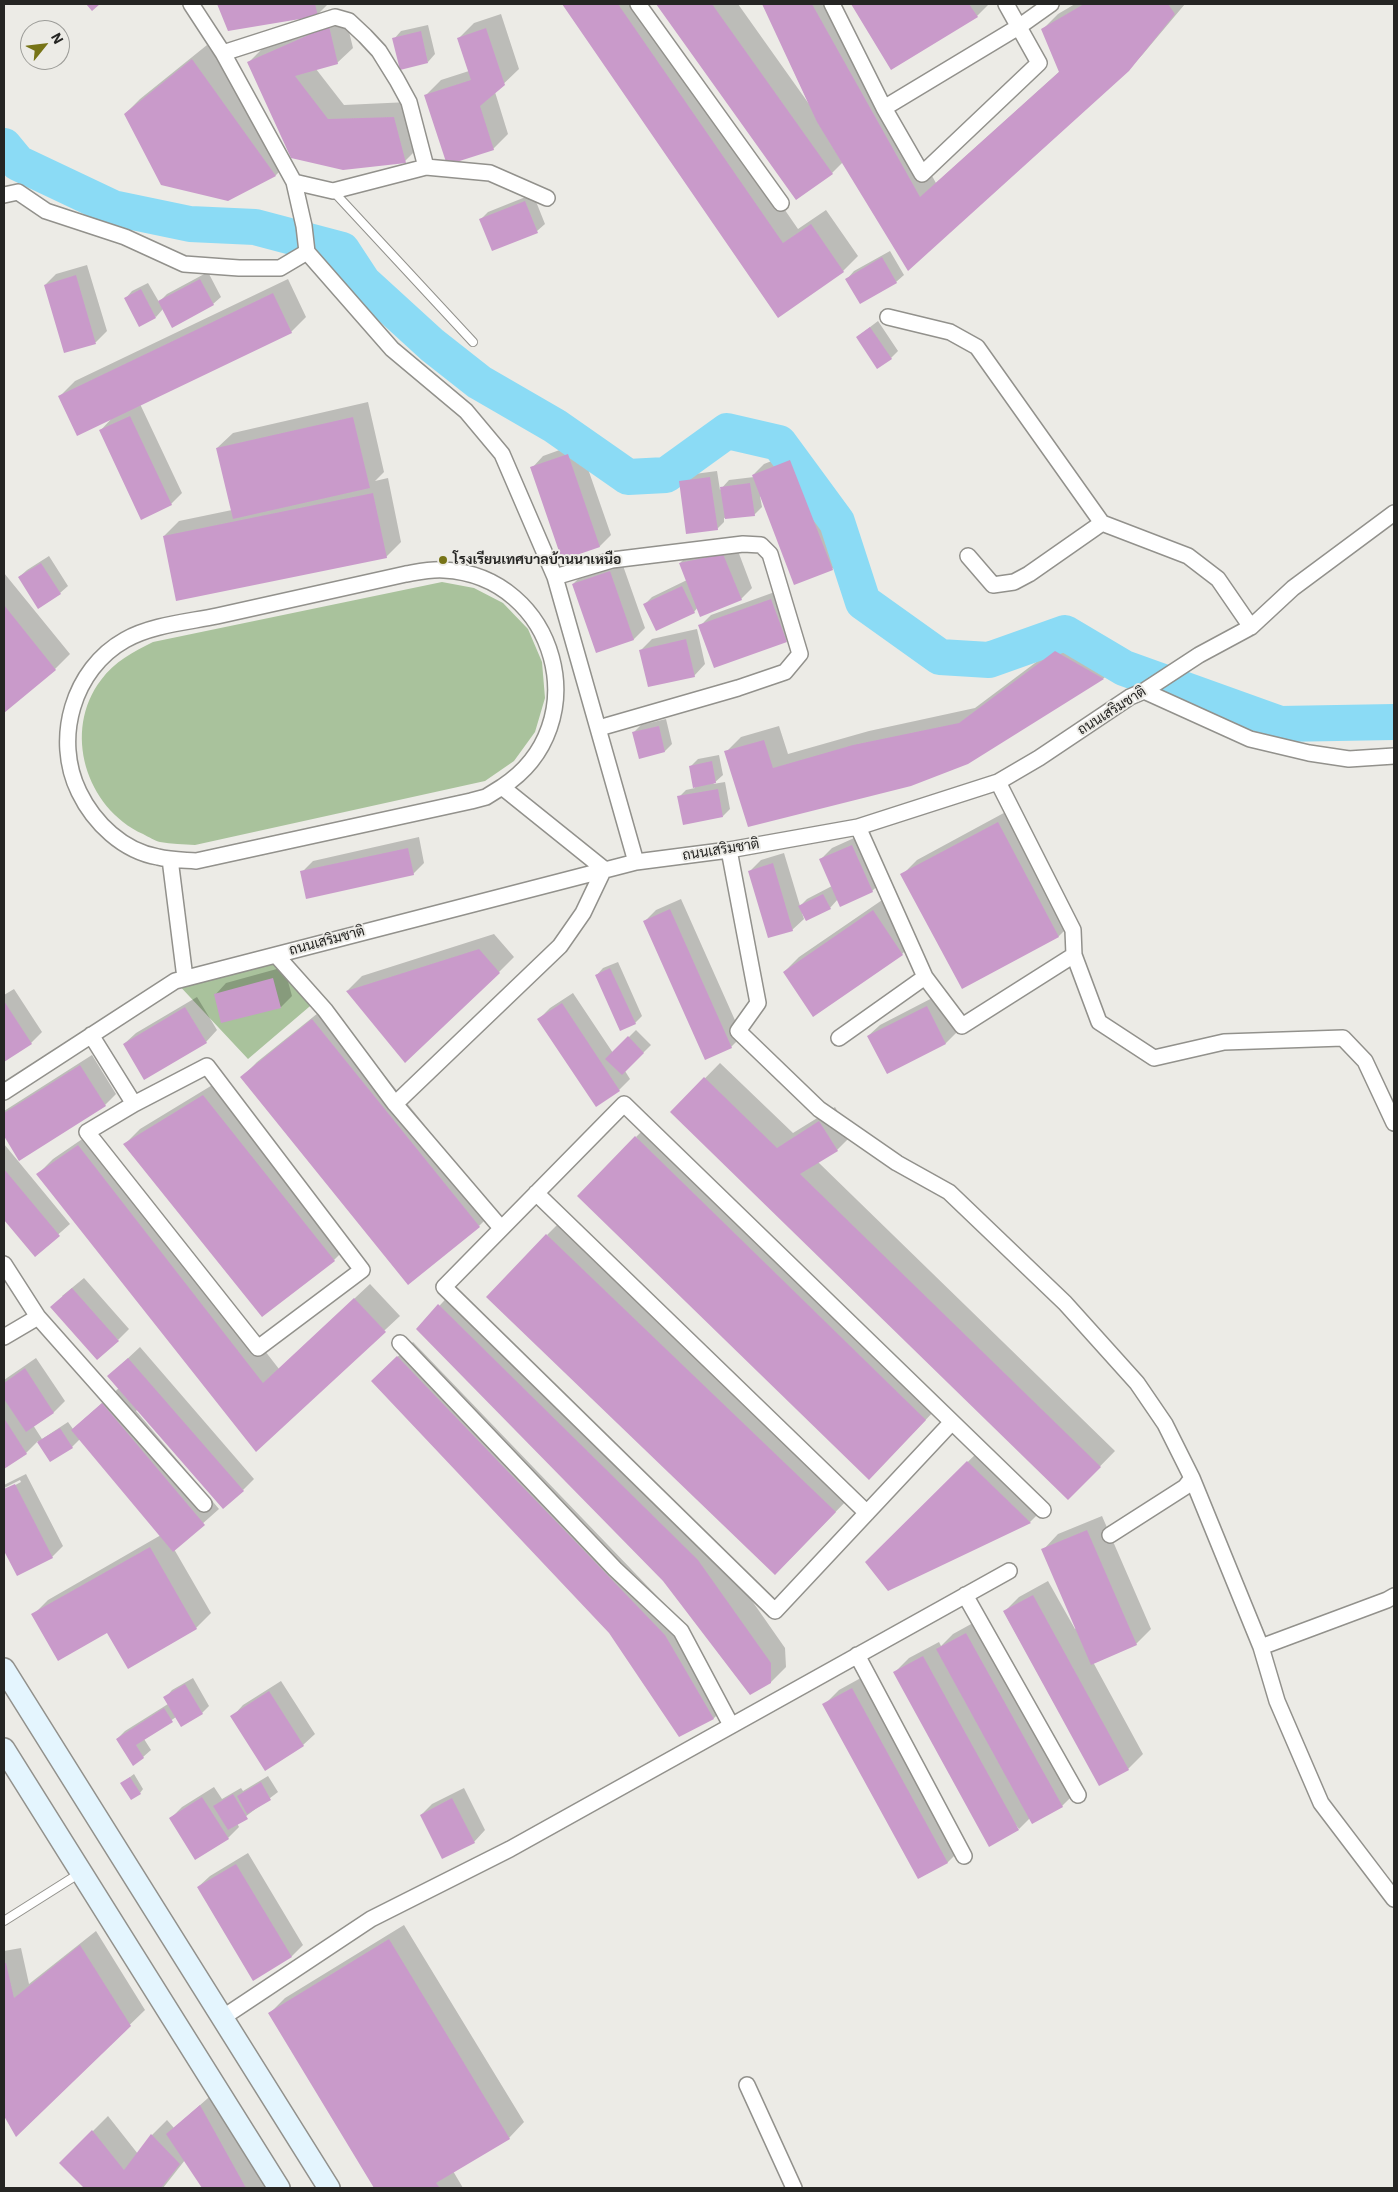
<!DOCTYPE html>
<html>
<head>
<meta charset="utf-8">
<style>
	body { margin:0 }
	#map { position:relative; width:1398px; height:2192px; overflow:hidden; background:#ecebe6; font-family:"IBM Plex Sans",sans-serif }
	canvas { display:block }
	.frame { position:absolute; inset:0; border:5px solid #252523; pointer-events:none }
	.north { position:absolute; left:20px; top:20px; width:50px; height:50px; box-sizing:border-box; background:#ecebe6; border:1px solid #9c9c98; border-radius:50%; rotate:61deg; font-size:14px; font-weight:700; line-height:20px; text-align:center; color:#252523 }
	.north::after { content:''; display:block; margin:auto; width:18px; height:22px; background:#777417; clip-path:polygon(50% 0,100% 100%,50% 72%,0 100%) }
</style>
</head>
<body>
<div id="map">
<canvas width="1398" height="2192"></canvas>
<div class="frame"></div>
<div class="north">N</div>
</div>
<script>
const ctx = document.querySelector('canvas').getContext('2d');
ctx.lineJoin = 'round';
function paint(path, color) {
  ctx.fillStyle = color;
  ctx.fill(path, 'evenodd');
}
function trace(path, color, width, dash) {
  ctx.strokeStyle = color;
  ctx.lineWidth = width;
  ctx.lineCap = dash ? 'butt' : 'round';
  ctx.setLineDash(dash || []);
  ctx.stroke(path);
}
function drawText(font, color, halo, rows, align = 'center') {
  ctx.font = font + ' "IBM Plex Sans",Sarabun,sans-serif';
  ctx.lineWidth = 4;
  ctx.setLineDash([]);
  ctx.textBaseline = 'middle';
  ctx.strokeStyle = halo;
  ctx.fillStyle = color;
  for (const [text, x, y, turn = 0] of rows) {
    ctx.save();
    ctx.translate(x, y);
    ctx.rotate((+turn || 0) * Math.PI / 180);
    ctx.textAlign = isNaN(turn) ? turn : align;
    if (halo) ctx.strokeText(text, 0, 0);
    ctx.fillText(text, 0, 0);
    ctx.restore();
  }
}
const green = new Path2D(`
	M442 582 474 588 503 603 528 629 542 662 545 698 535 732 514 761 485 781 195 845C184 844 171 844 160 842 155 841 149 837 143 834 86 808 62 731 101 680 115 661 133 652 153 642Z
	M276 955 316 1001 248 1059 175 981Z`);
const shadow = new Path2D(`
	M218 4H328L318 14 229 29Z
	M564 4H643L798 229 826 210 858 256 843 271 778 316Z
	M658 4H738L809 104 763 4H835L936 183 1060 71 1043 29 1058 14 1075 4H1185L1143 54 1128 70 909 269 843 162 832 173 796 199Z
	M852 4H989L977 16 892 68Z
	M344 11 353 48 337 63 316 69 344 105 409 102 420 146 405 161 343 169 249 62 264 47Z
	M501 14 519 69 495 92 508 134 493 149 426 95 441 80 469 71 459 38 474 23Z
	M428 25 435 54 428 62 394 39 401 31Z
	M207 45 291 160 276 175 228 200 125 114 140 99Z
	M533 194 545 224 537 231 492 249 481 219 488 212Z
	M890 251 904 275 896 282 847 279 854 271Z
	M87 265 107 331 96 342 65 352 45 285 56 274Z
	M208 272 221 297 213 304 163 309 156 317 125 299 132 291 148 283 159 302 167 294Z
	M288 279 306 317 291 332 140 404 182 493 171 504 100 431 113 417 60 396 75 381Z
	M878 321 898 351 891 358 857 337Z
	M368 402 384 472 375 481 388 478 401 542 386 557 164 536 179 521 232 510 217 448 233 433Z
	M579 443 611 535 600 546 563 558 532 468 543 456Z
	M802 449 844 558 833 569 760 496 762 507 754 515 724 518V522L717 529 680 482 687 475 717 471 720 490 729 480 754 477 753 475 764 464Z
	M735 543 752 588 741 599 698 607 694 612 645 604 652 597 687 580 680 563 691 552Z
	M49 556 68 586 60 593 19 577 27 570Z
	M621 560 645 628 634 639 597 652 573 584 584 573Z
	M4 573 70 654 55 669 4 711Z
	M783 589 797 629 786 641 700 626 711 615Z
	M697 629 705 664 694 676 641 650 652 639Z
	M1071 636 1118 664 1104 678 967 763 748 825 726 752 741 737 779 726 788 754 869 731 975 708Z
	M666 719 672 744 665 751 640 757 633 733 641 725Z
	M719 755 723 775 713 784 725 782 730 809 723 816 679 797 686 790 695 788 690 767 698 759Z
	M1013 808 1074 921 1059 936 962 987 902 875 917 860Z
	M863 834 884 880 872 891 838 899 830 908 802 913 804 919 792 930 750 871 761 860 784 853 800 906 807 899 832 886 820 860 832 848Z
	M419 837 424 863 413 874 302 872 313 861Z
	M888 896 917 939 902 954 813 1015 784 972 799 957Z
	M681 899 742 1036 731 1047 645 921 656 910Z
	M494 934 514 957 499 972 347 991 362 976Z
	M618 962 642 1016 635 1023 596 976 603 968Z
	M284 967 292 996 281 1007 215 995 226 983Z
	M14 989 42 1032 31 1043 4 1061V995Z
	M573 993 613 1053 636 1030 651 1045 625 1071 630 1079 619 1090 539 1019 550 1008Z
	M938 995 957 1032 946 1043 887 1073 868 1036 880 1025Z
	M197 997 217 1030 206 1042 124 1044 136 1033Z
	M328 1005 494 1211 479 1226 242 1077 257 1062Z
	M92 1055 116 1094 105 1105 20 1159 4 1134V1111Z
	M720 1063 793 1133 835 1107 852 1135 837 1150 818 1162 1115 1451 1068 1499 672 1112Z
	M219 1081 349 1245 334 1260 125 1144 140 1129Z
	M651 1122 940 1405 883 1464 636 1137Z
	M94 1131 279 1369 370 1284 400 1316 256 1450 38 1174 53 1159Z
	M4 1144 70 1224 35 1255 4 1218Z
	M562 1220 850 1497 790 1559 547 1235Z
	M84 1278 129 1329 118 1340 62 1296Z
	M454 1290 713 1545 785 1648 786 1667 771 1682 663 1580 418 1329Z
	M413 1342 680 1620 729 1703 714 1718 679 1735 610 1632 387 1367Z
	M140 1347 254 1479 243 1490 138 1409 136 1411 219 1509 174 1549 211 1613 196 1628 108 1632 33 1615 48 1600 161 1535 80 1439 72 1447 50 1461 38 1441 26 1453 4 1468V1380L36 1358 65 1401 54 1412 33 1425 42 1439 68 1422 73 1429 119 1388 109 1376Z
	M983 1447 1045 1507 1030 1522 888 1590 866 1562Z
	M26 1474 63 1546 52 1557 17 1574 4 1548V1491L21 1482 20 1480 4 1488V1485Z
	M1102 1516 1151 1629 1136 1644 1093 1662 1143 1754 1128 1769 1099 1784 1004 1612 1019 1597 1048 1581 1075 1629 1076 1628 1043 1550 1058 1534Z
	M982 1618 1077 1791 1062 1806 1030 1818 1019 1829 894 1673 909 1658 939 1642 941 1646 953 1634Z
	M868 1674 963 1847 948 1862 919 1878 824 1705 839 1690Z
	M193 1678 209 1706 202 1713 176 1717 144 1739 151 1750 143 1757 117 1739 125 1731 168 1704 165 1698 172 1690Z
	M281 1681 315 1734 303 1745 232 1717 243 1705Z
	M134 1774 143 1789 140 1793 122 1783Z
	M268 1776 278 1792 237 1823 239 1827 228 1838 171 1818 182 1807 214 1787 222 1799 241 1788 243 1791Z
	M464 1788 485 1830 474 1842 421 1815 432 1804Z
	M248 1853 303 1945 292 1956 254 1979 198 1887 210 1876Z
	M404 1925 524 2122 509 2138 453 2171 463 2188H376L270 2013 285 1998Z
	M96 1931 145 2010 16 2135 4 2114V1951L21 1948 29 1984Z
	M216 2091 269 2188H203L185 2160 163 2188H86L61 2163 108 2116 138 2154 152 2135 167 2120 174 2128Z`);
const river = new Path2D(`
	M4 146 18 163 113 208 190 224 255 227 342 250 363 282 432 345 479 382 555 426 628 477 666 475 727 431 779 443 837 522 863 602 940 657 989 660 1065 633 1124 668 1280 724 1394 722`);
const building = new Path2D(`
	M86 4H100L92 11Z
	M217 4H315L318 16 228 31Z
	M562 4H618L783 243 811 224 844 272 778 318Z
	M656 4H712L833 174 796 200Z
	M762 4H812L920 197 1059 72 1041 29 1084 4H1168L1175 14 1129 71 908 271 817 122Z
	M851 4H969L978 17 891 70Z
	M329 26 338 64 295 76 328 119 394 117 406 163 343 170 291 158 247 62Z
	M486 28 505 85 480 106 494 150 447 165 424 95 471 80 457 38Z
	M421 31 428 63 400 70 392 38Z
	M192 59 276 176 228 201 161 185 124 114Z
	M525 201 538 233 492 251 479 219Z
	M882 257 897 283 860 304 845 279Z
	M76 275 96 344 64 353 44 285Z
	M200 279 214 305 172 328 158 301Z
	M141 289 156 318 139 327 124 298Z
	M273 293 292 333 77 436 58 396Z
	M870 327 892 359 877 369 856 337Z
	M130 416 172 505 141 520 99 430Z
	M353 417 370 488 233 519 216 448Z
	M568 454 600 547 562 560 530 467Z
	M790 460 833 570 794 585 752 475Z
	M710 477 718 530 686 534 679 481Z
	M750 483 755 516 725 519 720 487Z
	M373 493 387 558 176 601 163 536Z
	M723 554 742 600 700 617 679 563Z
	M41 563 61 594 38 609 18 577Z
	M610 571 634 640 596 653 572 584Z
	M682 586 695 613 656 631 643 604Z
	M771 599 787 642 714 668 698 625Z
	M4 605 56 670 4 713Z
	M686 639 695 677 648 687 639 650Z
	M1055 651 1104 679 968 764 911 786 748 827 724 751 764 740 773 768 853 745 959 723Z
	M659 726 665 752 639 759 632 732Z
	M712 761 716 783 693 788 689 766Z
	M718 789 723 817 683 825 677 796Z
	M998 822 1059 937 962 989 900 874Z
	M852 845 873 892 840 907 819 859Z
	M408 848 414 875 306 899 300 871Z
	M773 863 793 931 768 938 748 871Z
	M823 894 831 909 806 921 798 906Z
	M670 909 732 1048 705 1060 643 921Z
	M873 910 903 955 813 1017 783 972Z
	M479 949 500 973 405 1063 346 991Z
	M610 968 636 1024 620 1031 595 975Z
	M273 978 281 1008 221 1023 214 994Z
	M4 1001 32 1044 4 1062Z
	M562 1003 620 1091 596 1107 537 1019Z
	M927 1006 946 1044 887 1074 867 1036Z
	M185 1007 207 1043 144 1080 123 1044Z
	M312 1019 480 1227 408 1285 240 1077Z
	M628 1036 644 1053 622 1075 605 1059Z
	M80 1065 106 1106 19 1161 4 1136V1113Z
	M704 1077 777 1148 819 1121 838 1151 800 1174 1101 1467 1068 1500 670 1112Z
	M203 1095 335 1261 262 1317 123 1144Z
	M635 1136 926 1420 869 1480 577 1196Z
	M78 1145 263 1383 354 1298 386 1332 256 1452 36 1174Z
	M4 1169 60 1236 35 1257 4 1220Z
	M546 1234 836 1512 775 1575 486 1297Z
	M72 1288 119 1341 97 1360 50 1307Z
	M438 1304 698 1560 771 1663V1683L750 1695 663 1581 416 1329Z
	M397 1356 665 1635 714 1719 679 1737 609 1633 371 1381Z
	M128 1358 244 1491 223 1509 107 1376Z
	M25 1368 54 1413 26 1432 4 1399V1383Z
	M102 1403 205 1525 173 1552 71 1430Z
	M4 1418 27 1454 4 1469Z
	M60 1428 73 1448 50 1462 37 1442Z
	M967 1461 1031 1523 888 1591 865 1562Z
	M15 1484 53 1558 17 1576 4 1551V1489Z
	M1087 1530 1137 1645 1091 1665 1041 1549Z
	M150 1547 197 1629 128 1669 107 1633 58 1661 31 1614Z
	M1033 1595 1129 1770 1099 1786 1003 1611Z
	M966 1633 1063 1807 1032 1824 936 1649Z
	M923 1656 1019 1830 989 1847 893 1672Z
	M185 1684 203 1714 181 1727 163 1697Z
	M852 1688 948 1863 918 1879 822 1704Z
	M269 1691 304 1746 265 1771 230 1716Z
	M164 1708 173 1722 136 1745 144 1758 133 1766 116 1739Z
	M130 1777 141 1794 131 1800 120 1783Z
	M261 1782 271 1800 247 1814 237 1796Z
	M233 1794 248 1819 228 1830 213 1806Z
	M202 1797 229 1839 195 1860 169 1818Z
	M452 1798 475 1843 442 1859 420 1815Z
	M236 1864 292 1957 253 1981 197 1887Z
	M389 1939 510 2139 436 2183 440 2188H374L268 2013Z
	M80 1945 131 2026 16 2137 4 2116V1963H6L14 1998Z
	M200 2105 246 2188H202L166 2134Z
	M92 2130 124 2170 151 2134 180 2164 161 2188H84L59 2163Z`);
const service = new Path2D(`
	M333 191 473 342
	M4 1921 80 1873`);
const minor = new Path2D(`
	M191 4 223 53 294 182 304 226 307 252 392 349 466 411 502 454 555 577 636 862
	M638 4 781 203
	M832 4 884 108 922 174 1039 63 1006 4
	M223 53 335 17 349 21 365 36 379 51 397 80 409 102 426 167
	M884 108 1020 26 1051 4
	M294 182 333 191 426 167 490 173 547 198
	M4 195 18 192 46 211 125 237 184 264 239 268H280L307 252
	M888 317 950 332 977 347 1102 523
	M968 556 993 585 1014 582 1029 574 1102 523 1188 556 1218 579 1251 627
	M555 577 612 560 743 544 761 545 770 554 800 654 785 672 738 688 599 728
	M1144 691 1250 739 1309 753 1349 759 1394 756
	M998 782 1073 930 1074 955 1099 1022 1154 1058 1224 1042 1343 1038 1365 1061 1394 1123
	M729 850 758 1003 738 1031 819 1109 897 1163 949 1192 1065 1303 1137 1383 1165 1424 1192 1478 1185 1487 1110 1535
	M170 859 185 978
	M276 955 325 1010 395 1104 501 1228
	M925 977 962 1026 1074 955
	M91 1035 134 1104 207 1066 362 1270 258 1348 87 1132 134 1104
	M839 1038 925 977 858 827
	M4 1092 175 981 636 862 729 850 858 827 998 782 1039 758 1130 697 1144 691 1199 655 1251 627 1293 588 1394 513
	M395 1104 560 946 583 913 604 869 502 787C598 725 557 576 444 570 431 569 418 572 406 574 343 588 280 602 217 616 188 622 151 625 125 640 73 669 53 739 79 792 94 823 123 851 158 857 170 860 183 860 196 861L471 801 486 797 502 787
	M536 1193 867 1513
	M4 1264 38 1317
	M4 1337 38 1317 204 1504
	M400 1343 615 1569 681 1631 731 1725
	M952 1422 775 1611 444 1287 624 1104 1043 1510
	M1192 1478 1261 1647 1277 1701 1321 1803 1394 1899
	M965 1595 1078 1795
	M1261 1647 1387 1600 1394 1596
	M857 1655 964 1856
	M222 2018 371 1919 510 1849 1009 1571
	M747 2085 794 2188`);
const secondary = new Path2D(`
	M4 1669 329 2188
	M4 1749 279 2188`);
const markers = [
	[443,560,5,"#777417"]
];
const poiNames = [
	["โรงเรียนเทศบาลบ้านนาเหนือ",453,560]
];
const streetNames = [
	["ถนนเสริมชาติ",1112,711,-32],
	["ถนนเสริมชาติ",721,850,-9],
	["ถนนเสริมชาติ",327,941,-15]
];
paint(green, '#a9c29c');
paint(shadow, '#0003');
trace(river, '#8bdbf5', 36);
paint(building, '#c99aca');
trace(service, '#92918c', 10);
trace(minor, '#92918c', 18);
trace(secondary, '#92918c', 24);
trace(service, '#fff', 8);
trace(minor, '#fff', 15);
trace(secondary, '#e4f5fe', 21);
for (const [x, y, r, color] of markers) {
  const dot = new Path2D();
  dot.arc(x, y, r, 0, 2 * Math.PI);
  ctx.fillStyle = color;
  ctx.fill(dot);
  trace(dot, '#ecebe6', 2);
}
drawText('bold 14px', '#252523', '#ecebe6', poiNames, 'left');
drawText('14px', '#252523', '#ecebe6', streetNames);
</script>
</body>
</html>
